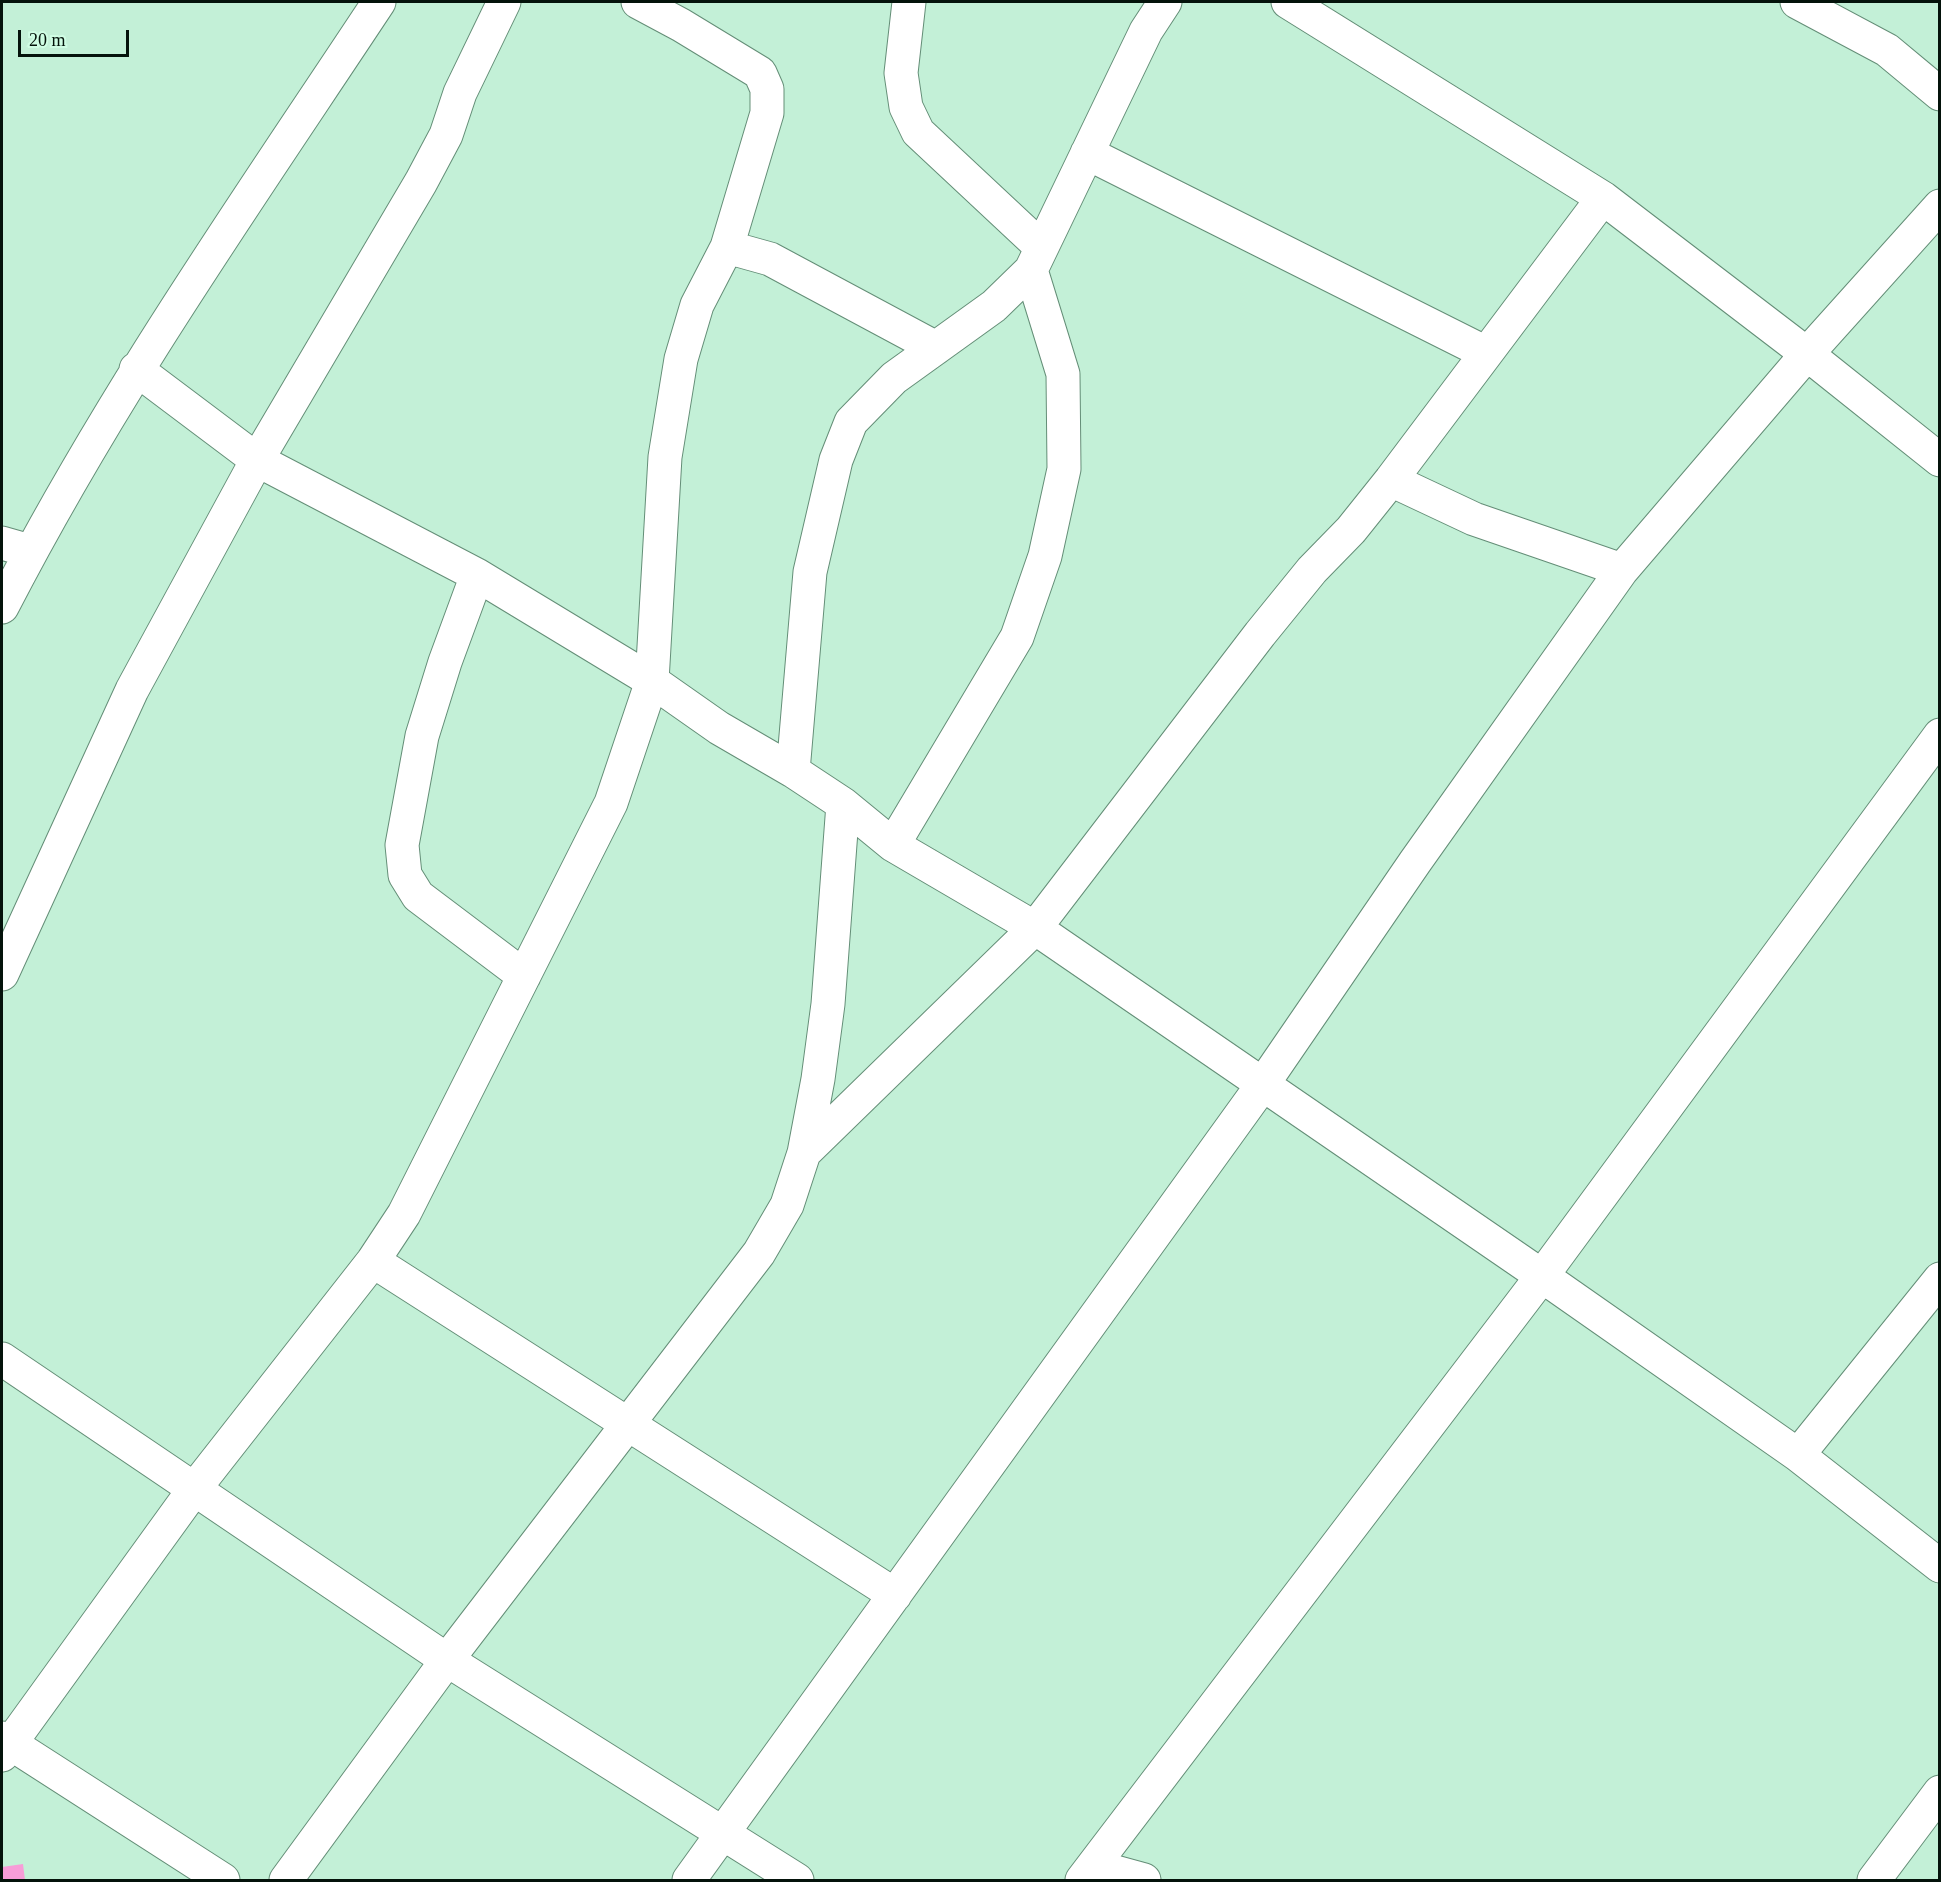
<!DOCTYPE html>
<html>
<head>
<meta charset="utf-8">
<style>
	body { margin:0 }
	#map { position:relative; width:1941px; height:1882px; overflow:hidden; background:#c3f0d7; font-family:"Times New Roman",serif }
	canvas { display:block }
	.frame { position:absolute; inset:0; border:3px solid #04130b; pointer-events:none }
	.scale { position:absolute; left:18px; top:30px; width:111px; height:27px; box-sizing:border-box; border:3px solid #04130b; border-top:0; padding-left:8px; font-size:18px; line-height:21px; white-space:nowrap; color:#04130b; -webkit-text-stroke:4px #d0fde4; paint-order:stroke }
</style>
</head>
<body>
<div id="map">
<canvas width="1941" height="1882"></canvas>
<div class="frame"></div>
<div class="scale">20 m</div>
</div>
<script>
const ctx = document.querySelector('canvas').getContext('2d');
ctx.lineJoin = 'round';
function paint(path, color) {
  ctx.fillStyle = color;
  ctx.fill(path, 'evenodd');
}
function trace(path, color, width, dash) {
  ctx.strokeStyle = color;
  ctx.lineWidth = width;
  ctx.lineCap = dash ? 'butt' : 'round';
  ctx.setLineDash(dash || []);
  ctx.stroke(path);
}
const building = new Path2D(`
	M23 1864 25 1880H2V1867Z`);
const street = new Path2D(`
	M638 2 681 25 760 73 767 89V113L727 247
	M909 2 901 73 906 107 918 132 1041 247
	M1288 2 1603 198 1807 354 1940 460
	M1797 2 1887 50 1940 94
	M1087 153 1486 353
	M136 369 257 460 477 575 652 681 719 728 793 771 843 804 893 845 1035 928 1542 1276 1798 1455 1940 1566
	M1391 480 1474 519 1622 570
	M2 543 30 551
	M477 575 445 662 422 736 402 845 405 875 418 896 524 976
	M2 607C111 395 248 200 379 2
	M793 771 810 572 836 460 851 422 894 378 994 306 1031 270 1146 31 1165 2
	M893 845 1017 637 1045 556 1064 469 1063 374 1031 270
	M2 974 132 690 257 460 421 182 446 135 460 93 504 2
	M804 1153 1035 928 1260 634 1312 570 1351 530 1391 480 1603 198
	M373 1261 895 1595
	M2 1359 447 1660 797 1880
	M1798 1455 1940 1279
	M2 1738 223 1880
	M2 1755 195 1488 373 1261 404 1214 611 803 652 681 665 457 681 359 697 305 727 247 770 259 936 348
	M1093 1866 1144 1880
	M286 1880 447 1660 759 1253 787 1205 804 1153 818 1079 828 1004 843 804
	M689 1880 1263 1084 1415 862 1622 570 1807 354 1940 206
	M1082 1880 1542 1276 1940 735
	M1874 1880 1940 1792`);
paint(building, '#f79dd8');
trace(street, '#648e77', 35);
trace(street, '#fff', 33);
</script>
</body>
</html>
